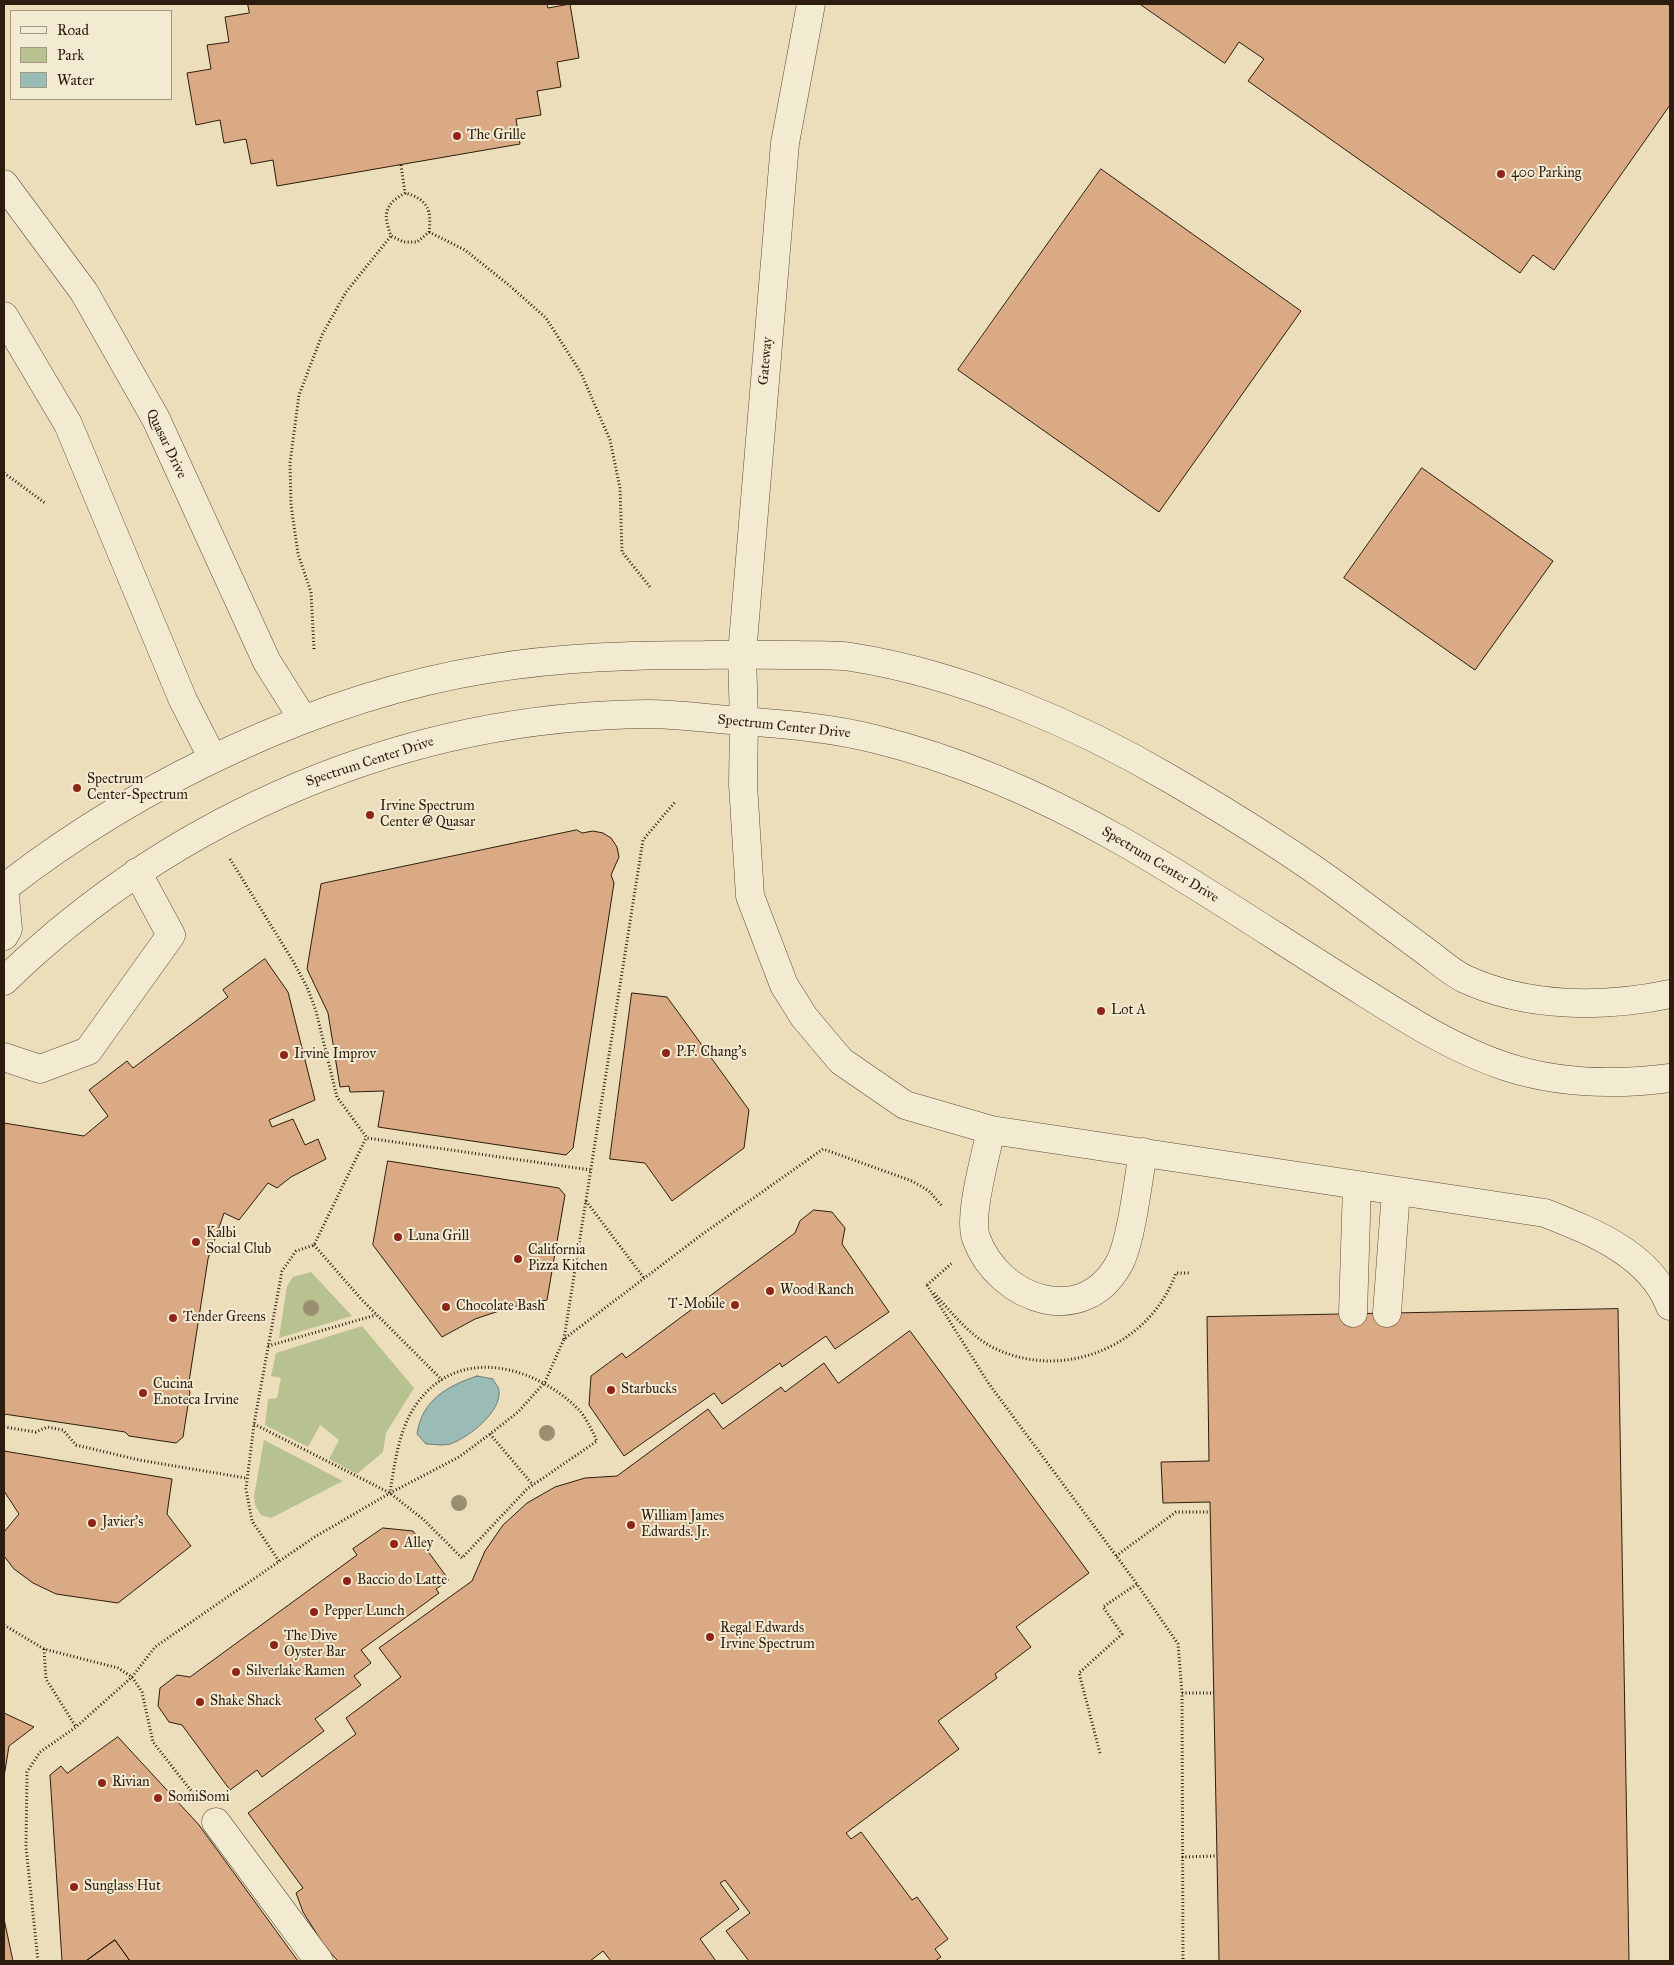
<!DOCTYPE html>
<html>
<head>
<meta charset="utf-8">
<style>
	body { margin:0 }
	#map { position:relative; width:1674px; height:1965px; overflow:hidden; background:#ecdeba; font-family:"IM FELL Great Primer",serif }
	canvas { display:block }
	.frame { position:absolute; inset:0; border:5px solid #2c1d0f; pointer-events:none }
	.legend { position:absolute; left:10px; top:10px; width:162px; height:90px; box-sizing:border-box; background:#f3ead2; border:1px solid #a39884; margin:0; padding:6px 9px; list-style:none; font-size:15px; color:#2c1d0f }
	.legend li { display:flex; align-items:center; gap:10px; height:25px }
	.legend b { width:25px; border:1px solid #a39884 }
</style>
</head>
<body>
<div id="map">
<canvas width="1674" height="1965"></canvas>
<div class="frame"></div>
<ul class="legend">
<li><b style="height:6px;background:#f3ead2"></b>Road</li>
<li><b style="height:14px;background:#b8c190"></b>Park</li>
<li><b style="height:14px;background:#9abbb6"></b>Water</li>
</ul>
</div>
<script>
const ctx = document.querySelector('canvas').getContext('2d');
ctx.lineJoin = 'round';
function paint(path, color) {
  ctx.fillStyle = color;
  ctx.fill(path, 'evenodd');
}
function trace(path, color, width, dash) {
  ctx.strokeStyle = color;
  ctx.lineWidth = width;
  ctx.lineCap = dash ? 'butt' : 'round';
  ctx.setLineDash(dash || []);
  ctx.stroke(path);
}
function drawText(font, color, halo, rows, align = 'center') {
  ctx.font = font + ' "IM FELL Great Primer",serif';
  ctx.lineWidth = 4;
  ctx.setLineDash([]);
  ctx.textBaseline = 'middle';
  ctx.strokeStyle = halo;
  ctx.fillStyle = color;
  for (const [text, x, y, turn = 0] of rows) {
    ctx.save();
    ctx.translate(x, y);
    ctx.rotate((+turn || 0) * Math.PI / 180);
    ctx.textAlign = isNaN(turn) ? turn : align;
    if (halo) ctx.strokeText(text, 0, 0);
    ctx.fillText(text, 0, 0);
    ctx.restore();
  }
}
const green = new Path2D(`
	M311 1272 352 1316 279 1338 287 1286 293 1277Z
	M362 1326 414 1388 386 1433 383 1452 357 1474 329 1459 339 1440 320 1425 308 1447 265 1425 268 1399 277 1398 281 1378 271 1376 276 1353Z
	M264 1440 343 1481 271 1518 261 1515 255 1505 254 1496Z`);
const water = new Path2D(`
	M477 1376 493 1379C494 1382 498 1386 499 1390 502 1412 468 1438 450 1444 443 1446 433 1444 426 1444L417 1434C422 1400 447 1386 477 1376Z`);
const building = new Path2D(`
	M248 4H547L548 8 570 4 579 58 557 62 561 87 537 91 541 115 516 119 520 144 277 186 273 160 251 164 246 139 224 143 220 120 196 125 187 73 211 69 207 45 229 42 225 17 249 13Z
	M1140 4H1667L1670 6V105L1554 270 1533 255 1520 273 1248 81 1264 59 1239 42 1225 63Z
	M1101 169 1301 311 1159 512 958 370Z
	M1422 468 1553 561 1475 670 1344 578Z
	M577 830 582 833 593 831 603 833 611 838 617 847 619 857 611 875 614 883 573 1148 566 1155 378 1127 384 1091 350 1092 349 1086 340 1087 328 1013 307 969 321 884Z
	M265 959 288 992 315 1100 269 1120 272 1127 293 1119 305 1145 318 1139 326 1159 291 1177 277 1188 268 1183 239 1220 224 1213 208 1259 188 1388 190 1392 183 1437 176 1443 129 1436 125 1432 4 1414V1123L84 1136 108 1116 89 1090 127 1061 133 1068 228 997 223 990Z
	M632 993 667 997 749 1110 744 1148 672 1201 645 1163 610 1159Z
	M388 1161 559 1188 565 1195 547 1300 511 1307 475 1319 442 1337 373 1245Z
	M814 1210 832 1212 845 1228 842 1244 889 1312 835 1349 826 1336 782 1367 780 1363 722 1404 714 1393 624 1456 589 1405 591 1376 622 1353 626 1358 795 1233 800 1221Z
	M1618 1309 1629 1961H1219L1210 1502 1163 1503 1161 1462 1209 1461 1207 1317Z
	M910 1331 1089 1573 1016 1627 1031 1647 995 1674 997 1678 938 1721 959 1749 846 1833 851 1839 861 1832 912 1900 917 1897 948 1939 935 1949 941 1957 935 1961H749L726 1931 750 1913 725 1880 720 1883 739 1909 700 1939 716 1961H611L603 1951 590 1961H338L325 1947 303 1912 296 1893 303 1888 248 1813 356 1734 346 1718 401 1677 379 1648 472 1581 485 1551 503 1525 527 1503 555 1487 585 1478 617 1476 708 1409 723 1429 781 1387 785 1392 824 1363 838 1383Z
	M4 1451 172 1479 167 1514 191 1546 118 1603 56 1594 33 1583 14 1569 4 1556V1532L19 1514 4 1491Z
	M383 1528 413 1531 449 1580 436 1589 439 1593 361 1650 371 1663 354 1676 361 1685 315 1719 324 1731 262 1777 257 1770 230 1790 182 1725 169 1722 158 1706 160 1688 177 1675 190 1677 357 1555 353 1549Z
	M4 1713 34 1727 9 1746 4 1777Z
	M118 1737 199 1825 298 1961H130L115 1940 86 1961H62L50 1775 61 1766 67 1773Z
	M4 1917V1919L13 1961H4Z
	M115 1940 130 1961H86Z`);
const path = new Path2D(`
	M401 165 405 193C384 205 383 214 391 236L404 242H417L429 232C432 209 427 199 405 193
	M429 232 465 250 510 286 546 318 581 373 610 440 620 488 622 552 650 587
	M4 473 45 503
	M314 649 311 592 298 554 291 505 290 463 299 395 322 335 346 292 391 236
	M230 859 293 961 307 987 316 1011 337 1097 367 1138 591 1170
	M586 1201 644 1278
	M314 1245 362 1300 442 1380
	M927 1285 952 1263
	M927 1285 989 1384 1137 1584 1178 1644 1182 1693 1183 1961
	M934 1293C952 1313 968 1334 992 1347 1063 1383 1150 1346 1176 1273H1191
	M564 1339 643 840 675 802
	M268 1346 376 1315
	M254 1424 390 1493 424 1520 462 1558 527 1489 597 1441C592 1431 586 1417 578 1409 535 1366 460 1345 418 1402 399 1427 395 1462 390 1492
	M4 1427 36 1432 47 1427 63 1430 76 1445 139 1460 246 1478
	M490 1434 533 1485
	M1116 1556 1176 1512H1210
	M279 1561 252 1521 246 1489 254 1424 282 1271 296 1251 314 1245 366 1138
	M4 1625 44 1649 118 1668 132 1677 142 1692 153 1742 196 1797
	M44 1649 46 1679 76 1727
	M1182 1693H1214
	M1100 1753 1079 1673 1122 1634 1103 1607 1137 1584
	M1182 1857 1217 1856
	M38 1961 26 1847 27 1772 40 1752 76 1727 132 1677 155 1647 313 1538 390 1493 459 1457 490 1434 518 1412 545 1382 564 1339 704 1233 823 1149 912 1181 929 1191 942 1206`);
const minor = new Path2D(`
	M811 4 785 143 742 654 744 721 743 784 750 896 784 985 804 1017 841 1061 905 1105 991 1130 1545 1213C1593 1232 1650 1254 1670 1306
	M4 184 84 292 156 419 267 662 303 719
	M4 316 68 424 183 700 213 759
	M4 886 8 929 4 936
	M4 888C139 783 319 696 488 669 560 657 632 655 705 655 736 654 766 655 796 655 814 656 833 654 851 657 960 674 1077 724 1172 780 1232 815 1292 852 1347 893 1374 913 1401 933 1428 953 1440 962 1452 973 1465 979 1528 1008 1604 1008 1670 994
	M4 981C176 814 407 716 648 714 675 714 703 718 730 720 779 724 828 727 875 739 961 760 1044 797 1120 840 1197 884 1271 934 1346 981 1397 1013 1449 1048 1507 1067 1560 1084 1616 1085 1670 1078
	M4 1057 40 1069 88 1051 171 935 137 872
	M991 1130C986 1154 968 1217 976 1238 999 1301 1086 1331 1121 1260 1132 1235 1138 1181 1143 1152
	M1353 1313 1357 1186
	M1387 1313 1396 1191
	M216 1822 319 1961`);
const trees = [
	[311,1308],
	[547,1433],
	[459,1503]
];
const markers = [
	[457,136,5,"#8f2418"],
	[1501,174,5,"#8f2418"],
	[77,788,5,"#8f2418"],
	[370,815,5,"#8f2418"],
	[1101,1011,5,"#8f2418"],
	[666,1053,5,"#8f2418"],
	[284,1055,5,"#8f2418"],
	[398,1237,5,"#8f2418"],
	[196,1242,5,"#8f2418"],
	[518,1259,5,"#8f2418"],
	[770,1291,5,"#8f2418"],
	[735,1305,5,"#8f2418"],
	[446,1307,5,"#8f2418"],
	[173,1318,5,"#8f2418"],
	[611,1390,5,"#8f2418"],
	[143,1393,5,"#8f2418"],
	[92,1523,5,"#8f2418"],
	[631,1525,5,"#8f2418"],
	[394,1544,5,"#8f2418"],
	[347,1581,5,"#8f2418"],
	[314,1612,5,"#8f2418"],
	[710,1637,5,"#8f2418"],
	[274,1645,5,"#8f2418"],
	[236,1672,5,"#8f2418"],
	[200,1702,5,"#8f2418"],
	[102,1783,5,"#8f2418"],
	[158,1798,5,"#8f2418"],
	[74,1887,5,"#8f2418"]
];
const poiNames = [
	["The Grille",467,136],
	["400 Parking",1511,174],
	["Spectrum",87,780],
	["Center-Spectrum",87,796],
	["Irvine Spectrum",380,807],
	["Center @ Quasar",380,823],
	["Lot A",1111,1011],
	["P.F. Chang's",676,1053],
	["Irvine Improv",294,1055],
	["Kalbi",206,1234],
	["Social Club",206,1250],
	["Luna Grill",408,1237],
	["California",528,1251],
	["Pizza Kitchen",528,1267],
	["Wood Ranch",780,1291],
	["T-Mobile",725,1305,"right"],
	["Chocolate Bash",456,1307],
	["Tender Greens",183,1318],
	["Cucina",153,1385],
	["Enoteca Irvine",153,1401],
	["Starbucks",621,1390],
	["William James",641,1517],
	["Edwards. Jr.",641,1533],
	["Javier's",102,1523],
	["Alley",404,1544],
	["Baccio do Latte",357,1581],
	["Pepper Lunch",324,1612],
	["Regal Edwards",720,1629],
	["Irvine Spectrum",720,1645],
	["The Dive",284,1637],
	["Oyster Bar",284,1653],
	["Silverlake Ramen",246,1672],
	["Shake Shack",210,1702],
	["Rivian",112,1783],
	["SomiSomi",168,1798],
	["Sunglass Hut",84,1887]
];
const streetNames = [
	["Gateway",766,361,-85],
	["Quasar Drive",166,444,64],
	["Spectrum Center Drive",784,727,6],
	["Spectrum Center Drive",370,762,-18],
	["Spectrum Center Drive",1160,865,31]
];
paint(green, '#b8c190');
paint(water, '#9abbb6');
trace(water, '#6e7c73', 1);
paint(building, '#d9aa83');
trace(building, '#2c1d0f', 1);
trace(minor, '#5c4d3a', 29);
trace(path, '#2c1d0f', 3, [1, 2.5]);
trace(minor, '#f3ead2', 28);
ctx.fillStyle = '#9a8f71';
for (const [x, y] of trees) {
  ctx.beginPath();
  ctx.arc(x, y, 8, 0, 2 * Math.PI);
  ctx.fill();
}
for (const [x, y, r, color] of markers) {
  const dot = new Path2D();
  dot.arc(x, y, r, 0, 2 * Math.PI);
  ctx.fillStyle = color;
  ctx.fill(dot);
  trace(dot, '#f3ead2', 2);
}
drawText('14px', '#2c1d0f', '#f3ead2', poiNames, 'left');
drawText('14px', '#2c1d0f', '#f3ead2', streetNames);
</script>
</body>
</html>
